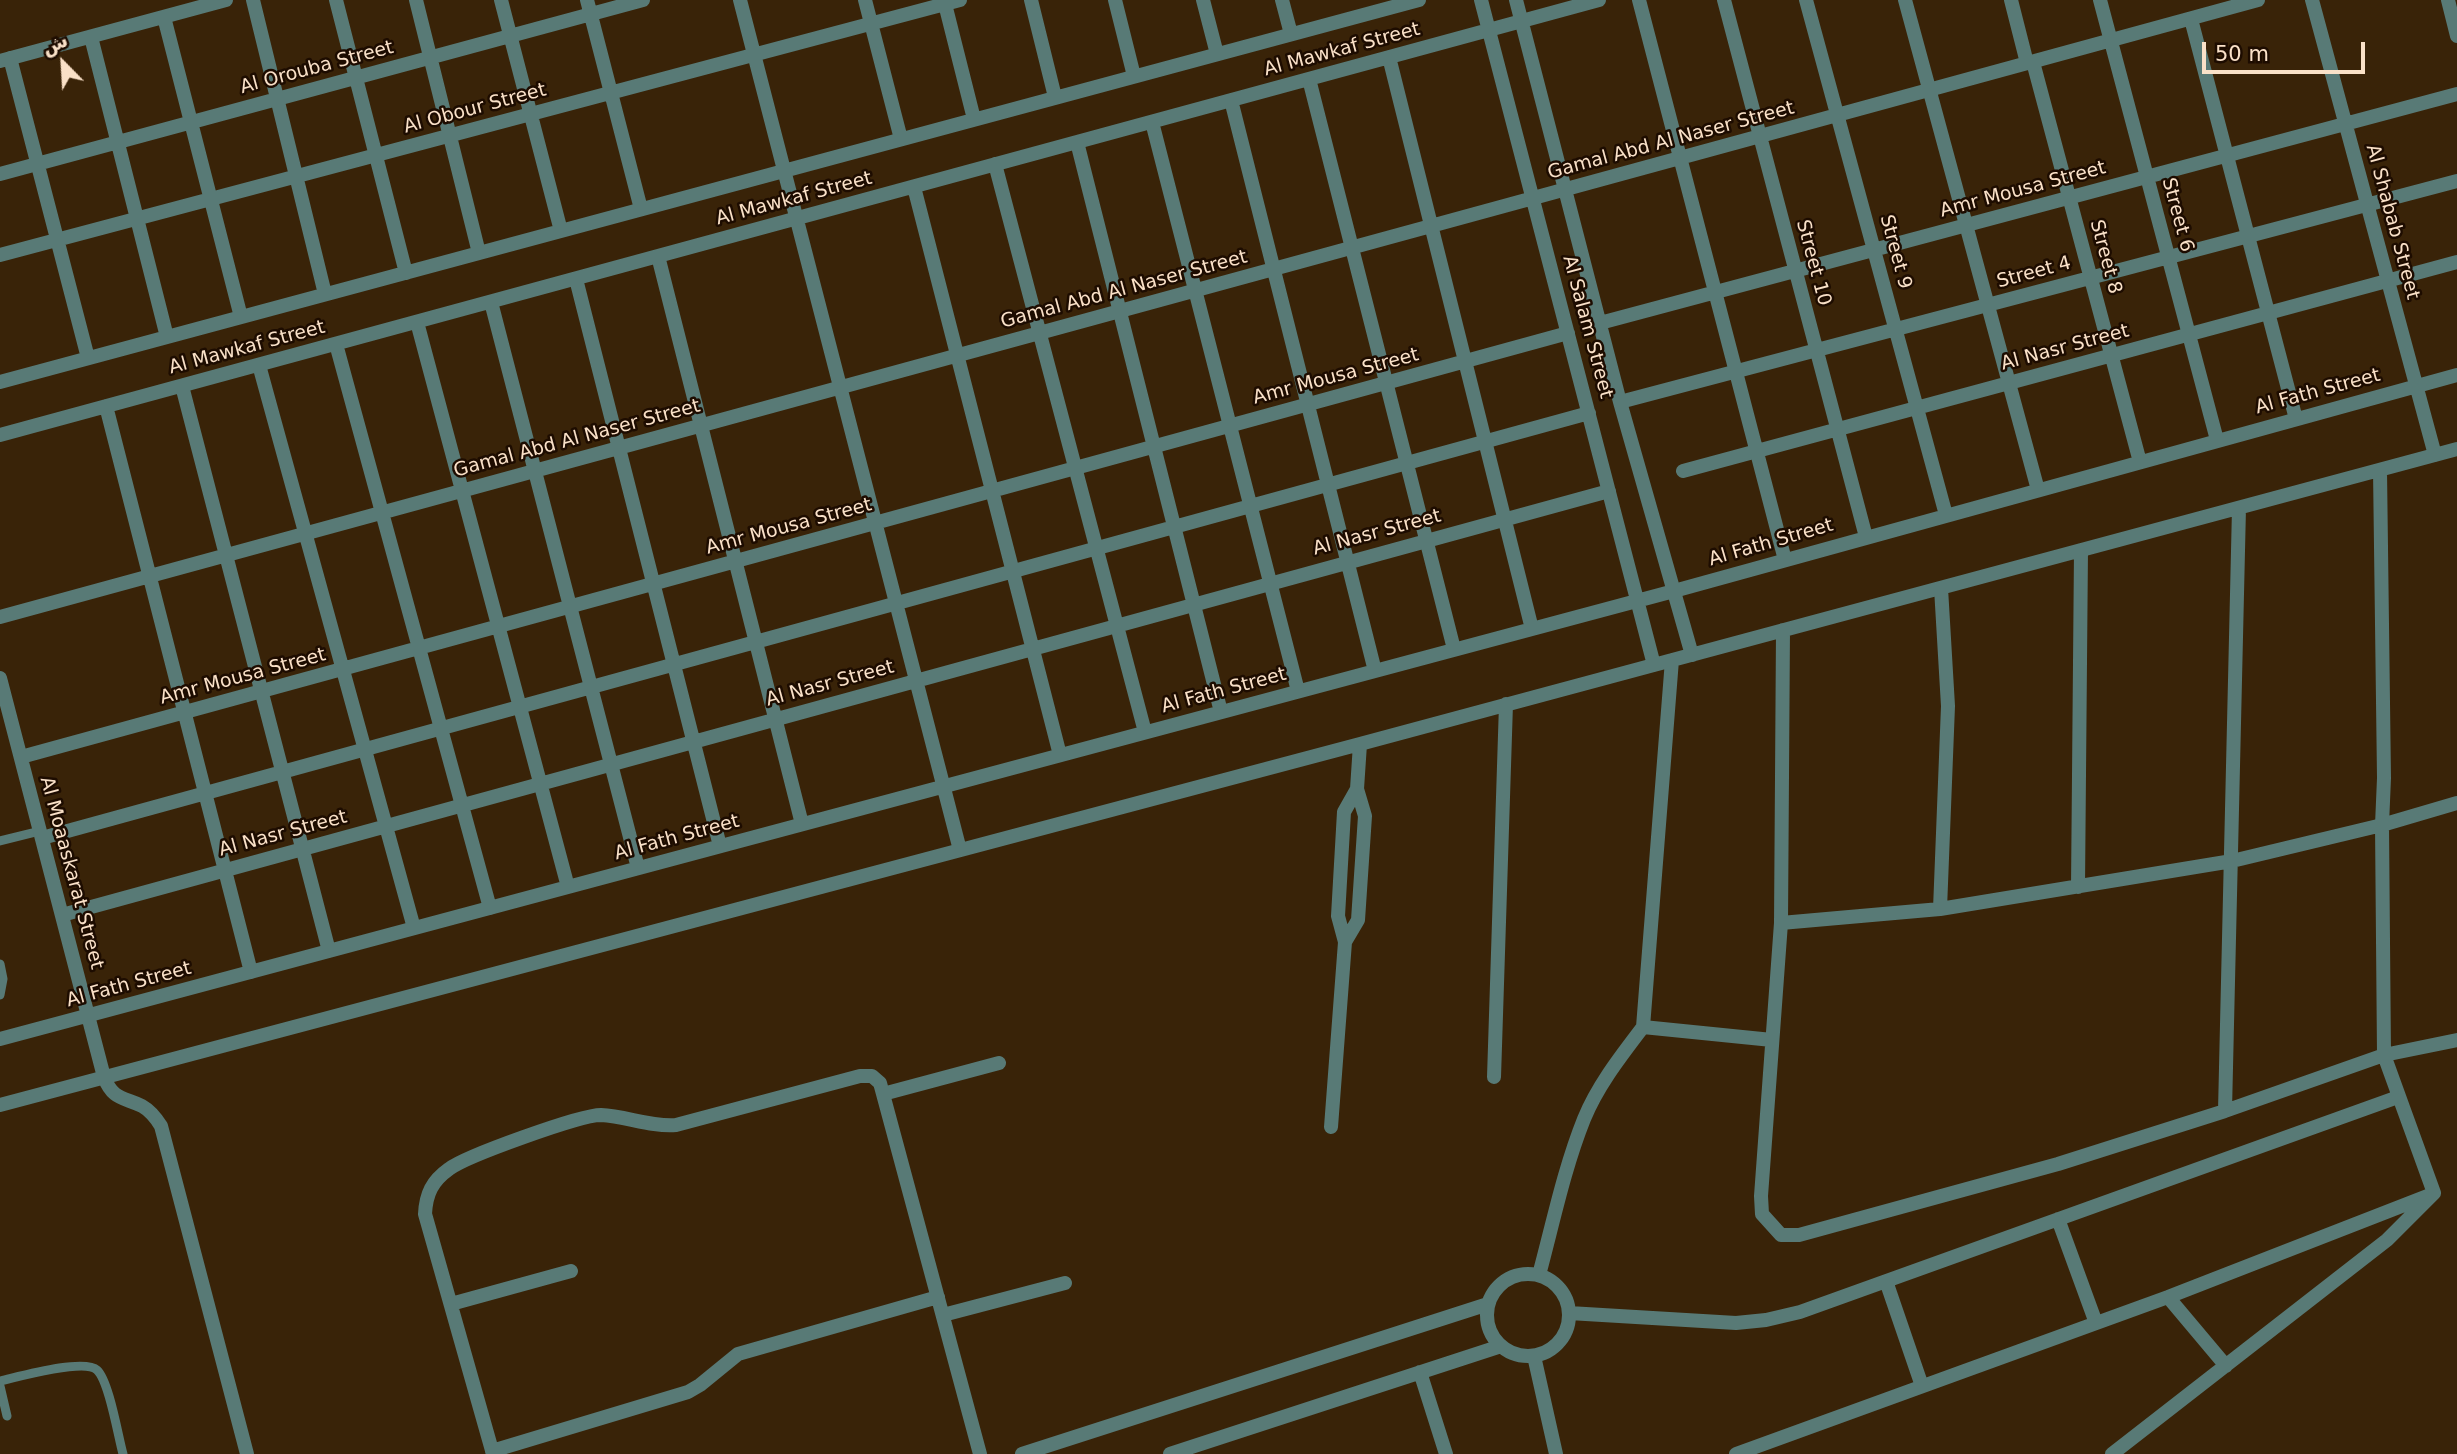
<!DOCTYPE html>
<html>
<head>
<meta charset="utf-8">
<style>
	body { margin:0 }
	#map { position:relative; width:2457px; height:1454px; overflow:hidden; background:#392308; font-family:"DejaVu Sans",Vazirmatn,sans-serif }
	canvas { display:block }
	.north { position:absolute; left:28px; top:28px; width:70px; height:70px; -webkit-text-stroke:5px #1d0c00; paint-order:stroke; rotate:336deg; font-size:19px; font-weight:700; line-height:28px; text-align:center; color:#fae1c8 }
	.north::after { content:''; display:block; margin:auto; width:24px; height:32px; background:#fae1c8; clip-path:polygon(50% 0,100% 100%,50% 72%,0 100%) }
	.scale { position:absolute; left:2202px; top:42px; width:163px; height:32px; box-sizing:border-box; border:4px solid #fae1c8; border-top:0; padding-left:9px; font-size:21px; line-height:24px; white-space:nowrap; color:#fae1c8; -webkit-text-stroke:5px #1d0c00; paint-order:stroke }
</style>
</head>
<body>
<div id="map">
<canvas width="2457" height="1454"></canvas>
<div class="north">ش</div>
<div class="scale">50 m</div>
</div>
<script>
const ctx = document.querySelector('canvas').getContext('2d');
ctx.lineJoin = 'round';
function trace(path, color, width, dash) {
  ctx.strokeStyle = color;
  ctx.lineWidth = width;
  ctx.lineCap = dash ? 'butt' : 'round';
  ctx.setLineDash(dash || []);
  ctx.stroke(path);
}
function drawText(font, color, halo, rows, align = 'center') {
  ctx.font = font + ' "DejaVu Sans",sans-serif';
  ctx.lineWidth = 5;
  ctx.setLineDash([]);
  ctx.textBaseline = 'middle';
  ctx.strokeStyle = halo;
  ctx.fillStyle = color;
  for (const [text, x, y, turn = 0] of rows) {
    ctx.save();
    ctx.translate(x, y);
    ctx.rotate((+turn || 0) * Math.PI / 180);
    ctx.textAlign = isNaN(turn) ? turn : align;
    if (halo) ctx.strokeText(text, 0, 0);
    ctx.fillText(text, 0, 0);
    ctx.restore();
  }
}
const service = new Path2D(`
	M0 841 40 831
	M0 964 3 979 0 995
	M0 1381C18 1377 84 1358 97 1370 109 1381 118 1436 123 1454
	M0 1386 7 1416`);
const minor = new Path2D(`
	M253 0 325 294
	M336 0 406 273
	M416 0 479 253
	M501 0 561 231
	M587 0 641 209
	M740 0 960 850
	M865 0 901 139
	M944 0 974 119
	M1031 0 1055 97
	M1115 0 1134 76
	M1203 0 1217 54
	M1282 0 1291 34
	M1481 0 1654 665
	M1516 0 1620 402 1692 655
	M1639 0 1785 560
	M1724 0 1866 537
	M1806 0 1946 515
	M1905 0 2038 490
	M2011 0 2027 63
	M2100 0 2217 440
	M2312 0 2435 455
	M2448 0 2457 36
	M164 17 241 317
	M2191 19 2296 419
	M91 37 167 337
	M1389 57 1532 629
	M10 58 88 358
	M0 61 226 0
	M2033 62 2140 462
	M1309 79 1454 649
	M1231 100 1375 671
	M1152 122 1298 691
	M1077 142 1221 712
	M995 164 1145 732
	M0 174 643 0
	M914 187 1060 755
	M0 255 960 0
	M658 256 802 824
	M576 279 720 846
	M491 302 638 868
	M417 322 568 887
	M1600 323 2457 94
	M336 344 490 908
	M259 365 414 928
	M0 382 1419 0
	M182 386 329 951
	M1620 402 2457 181
	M106 406 251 972
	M0 435 1599 0
	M1683 471 2457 262
	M0 617 2258 0
	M1783 630 1781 923 1761 1196 1762 1214 1781 1235H1799L2058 1164 2225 1111 2384 1055 2457 1040
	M0 678 104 1077C113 1100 123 1097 142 1106 151 1111 156 1118 161 1126L247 1454
	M21 757 1568 333
	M42 838 1589 413
	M2078 887 2081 550
	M1940 909 1948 706 1941 588
	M62 915 1609 491
	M1781 923 1940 909 2232 861 2382 825 2457 803
	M1345 942 1358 920 1365 816 1357 789
	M1643 1027 1772 1040
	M0 1039 1674 591 2457 375
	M1494 1077 1506 704
	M883 1094 999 1063
	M0 1105 1360 744 2457 449
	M2225 1111 2239 508
	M1331 1127 1345 942 1338 916 1344 812 1357 789 1360 744
	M2058 1219 2096 1323
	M1487 1315a41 41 0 1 1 82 0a41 41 0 1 1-82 0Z
	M1539 1275C1553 1223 1564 1169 1584 1119 1598 1085 1621 1056 1643 1027L1672 660
	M1886 1281 1922 1386
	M2168 1297 2226 1366
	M451 1304 571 1271
	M1569 1313 1736 1323 1766 1320 1800 1312 2398 1097
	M943 1315 1065 1283
	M1534 1356 1556 1454
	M1420 1372 1446 1454
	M492 1451 688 1392 700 1385 738 1354 938 1297
	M493 1454 425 1214C426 1194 432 1181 449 1169 466 1156 580 1115 601 1115 626 1116 650 1127 676 1125L860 1076H872L880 1083 883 1094 980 1454
	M1022 1454 1488 1304
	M1170 1454 1501 1346
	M1736 1454 2168 1297 2430 1195
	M2112 1454 2387 1240 2434 1193 2384 1055 2382 825 2384 778 2380 470`);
const streetNames = [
	["Al Mawkaf Street",1342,50,-15],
	["Al Orouba Street",317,68,-15],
	["Al Obour Street",475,109,-15],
	["Gamal Abd Al Naser Street",1671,141,-15],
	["Amr Mousa Street",2023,190,-15],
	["Al Mawkaf Street",794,199,-15],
	["Street 6",2177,215,75],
	["Al Shabab Street",2392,222,75],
	["Street 9",1895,252,75],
	["Street 8",2105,257,75],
	["Street 10",1813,263,75],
	["Street 4",2034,273,-15],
	["Gamal Abd Al Naser Street",1124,290,-15],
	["Al Salam Street",1587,327,75],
	["Al Mawkaf Street",247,348,-15],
	["Al Nasr Street",2065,348,-15],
	["Amr Mousa Street",1336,377,-15],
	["Al Fath Street",2318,392,-15],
	["Gamal Abd Al Naser Street",577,439,-15],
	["Amr Mousa Street",789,527,-15],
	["Al Nasr Street",1377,533,-15],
	["Al Fath Street",1771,543,-16],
	["Amr Mousa Street",243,677,-15],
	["Al Nasr Street",830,684,-15],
	["Al Fath Street",1224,691,-15],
	["Al Nasr Street",283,834,-15],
	["Al Fath Street",677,838,-15],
	["Al Moaaskarat Street",71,873,75],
	["Al Fath Street",129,985,-15]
];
trace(service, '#587a76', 9);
trace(minor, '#587a76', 14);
drawText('19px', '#fae1c8', '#1d0c00', streetNames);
</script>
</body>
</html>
